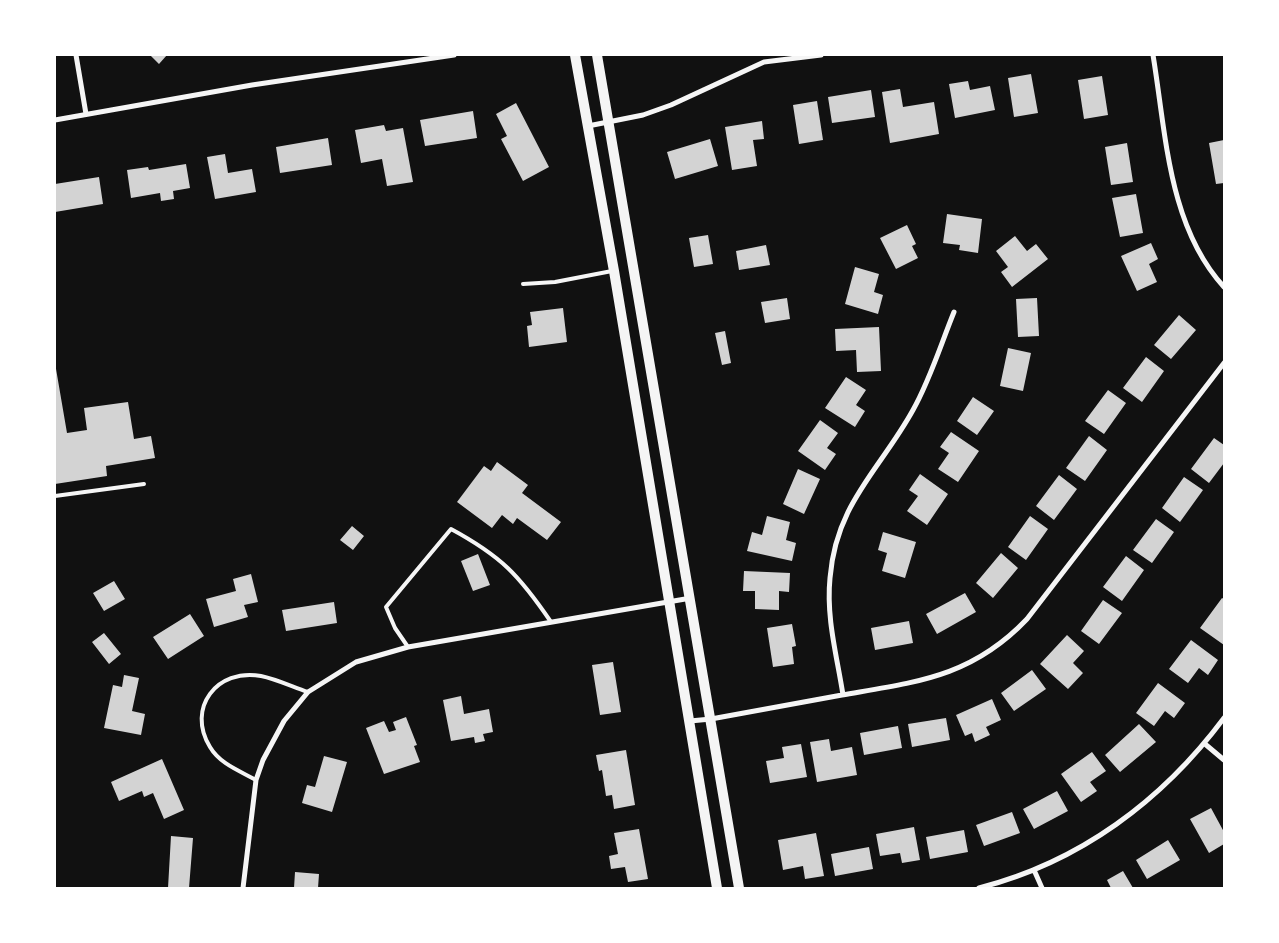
<!DOCTYPE html>
<html>
<head>
<meta charset="utf-8">
<style>
	body { margin:0 }
	#map { position:relative; width:1279px; height:943px; overflow:hidden; background:#111; font-family:Helvetica,sans-serif }
	canvas { display:block }
	.frame { position:absolute; inset:0; border:56px solid #fff; pointer-events:none }
</style>
</head>
<body>
<div id="map">
<canvas width="1279" height="943"></canvas>
<div class="frame"></div>
</div>
<script>
const ctx = document.querySelector('canvas').getContext('2d');
ctx.lineJoin = 'round';
function paint(path, color) {
  ctx.fillStyle = color;
  ctx.fill(path, 'evenodd');
}
function trace(path, color, width, dash) {
  ctx.strokeStyle = color;
  ctx.lineWidth = width;
  ctx.lineCap = dash ? 'butt' : 'round';
  ctx.setLineDash(dash || []);
  ctx.stroke(path);
}
const building = new Path2D(`
	M150 55H167L159 64Z
	M1031 74 1038 113 1014 117 1008 78Z
	M1102 76 1108 115 1084 119 1078 80Z
	M968 81 970 90 990 86 995 110 955 118 949 84Z
	M900 89 903 107 934 102 939 134 890 143 882 92Z
	M871 90 875 117 832 123 828 97Z
	M817 101 823 140 799 144 793 105Z
	M516 103 549 167 523 181 501 139 507 136 496 114Z
	M473 111 477 138 425 146 420 120Z
	M762 121 764 139 753 140 757 166 732 170 725 127Z
	M384 125 386 131 403 128 413 182 387 186 382 159 361 163 355 130Z
	M328 138 332 165 280 173 276 147Z
	M710 139 718 166 675 179 667 152Z
	M1224 140V183L1216 184 1209 143Z
	M1127 143 1133 182 1111 185 1105 147Z
	M225 154 228 173 252 169 256 192 215 199 207 157Z
	M186 164 190 188 173 191 174 199 161 201 160 193 131 198 127 170 148 167 149 170Z
	M99 177 103 204 55 212V184Z
	M1136 194 1143 233 1120 237 1112 198Z
	M947 214 982 219 978 253 959 250 960 245 943 243Z
	M907 225 916 244 912 246 918 258 896 269 880 238Z
	M708 235 713 264 694 267 689 238Z
	M1015 236 1027 251 1036 244 1048 259 1012 287 1001 272 1008 267 996 251Z
	M1151 243 1158 259 1149 264 1157 282 1137 291 1121 256Z
	M766 245 770 265 739 270 736 251Z
	M855 267 879 274 874 292 883 295 878 314 845 304Z
	M787 298 790 319 765 323 761 302Z
	M1037 298 1039 336 1018 337 1016 299Z
	M563 308 567 342 529 347 527 326 532 325 530 312Z
	M1179 315 1196 330 1171 359 1154 345Z
	M879 327 881 371 857 372 856 350 836 351 835 329Z
	M725 331 731 363 722 365 715 333Z
	M1008 348 1031 353 1023 391 1000 386Z
	M1146 357 1164 371 1142 402 1123 388Z
	M55 363 67 433 87 430 84 408 128 402 134 439 151 436 155 458 106 466 107 476 55 484Z
	M846 377 866 390 856 405 865 411 855 427 825 408Z
	M1108 390 1126 403 1104 434 1085 421Z
	M973 397 994 411 977 435 957 421Z
	M820 420 838 433 827 448 836 454 825 470 798 451Z
	M951 432 979 451 958 482 938 469 949 453 940 447Z
	M1089 436 1107 450 1085 481 1066 468Z
	M1214 438 1224 445V463L1209 483 1191 469Z
	M497 462 528 485 522 493 561 522 547 540 517 518 513 524 502 515 492 528 457 502 484 466 491 471Z
	M798 469 820 479 804 514 783 504Z
	M920 474 948 494 927 525 907 511 918 496 909 490Z
	M1059 475 1077 489 1054 520 1036 506Z
	M1184 477 1203 490 1180 522 1162 508Z
	M767 516 790 522 786 540 796 543 792 561 747 551 752 532 762 535Z
	M1030 516 1048 529 1026 560 1008 547Z
	M1156 519 1174 532 1152 563 1133 550Z
	M352 526 364 536 353 550 340 540Z
	M883 532 916 542 905 578 882 571 887 553 878 550Z
	M1001 553 1018 568 993 598 976 583Z
	M478 554 490 585 473 591 461 561Z
	M1126 556 1144 570 1122 601 1103 587Z
	M744 571 790 573 789 592 779 591V610L755 609V591H743Z
	M251 574 258 602 244 605 248 617 214 627 206 599 236 591 233 579Z
	M114 581 125 599 104 611 93 593Z
	M965 593 976 612 937 634 926 614Z
	M1222 598 1224 599V645L1200 628Z
	M1103 600 1122 613 1099 644 1081 631Z
	M334 602 337 623 286 631 282 610Z
	M190 614 204 636 168 659 153 637Z
	M909 621 913 643 875 650 871 628Z
	M792 624 796 646 792 647 794 664 773 667 767 628Z
	M104 633 121 654 109 664 92 642Z
	M1067 635 1084 651 1073 663 1083 673 1068 689 1040 664Z
	M1191 640 1218 660 1208 675 1199 668 1188 683 1169 669Z
	M613 662 621 712 600 715 592 665Z
	M1032 670 1046 689 1014 711 1001 693Z
	M124 675 139 678 132 711 145 714 141 735 104 728 113 685 122 687Z
	M1158 683 1185 703 1174 718 1165 711 1154 726 1136 713Z
	M461 696 464 714 489 709 493 732 483 734 485 741 475 743 474 737 451 741 443 700Z
	M992 699 1001 720 986 727 990 735 975 742 972 733 965 736 956 715Z
	M406 717 417 745 414 746 420 762 384 774 366 728 384 721 389 732 396 730 393 722Z
	M946 718 950 740 912 747 908 724Z
	M1139 724 1156 742 1120 772 1105 755Z
	M898 726 902 748 864 755 860 733Z
	M829 739 831 751 852 747 857 775 817 782 810 742Z
	M801 744 807 777 770 783 766 761 784 758 782 747Z
	M626 750 635 805 614 809 612 795 606 796 602 770 599 771 596 755Z
	M1092 752 1106 771 1090 782 1097 791 1081 802 1061 774Z
	M324 756 347 762 332 812 302 803 307 785 315 787Z
	M162 759 184 810 164 819 153 793 144 797 142 791 119 801 111 782Z
	M1057 791 1068 811 1034 829 1023 809Z
	M1211 808 1224 832V844L1209 853 1190 819Z
	M1012 812 1020 833 984 846 976 825Z
	M914 827 920 860 902 863 900 853 880 856 876 834Z
	M639 829 648 879 628 882 625 867 611 869 609 856 618 854 614 833Z
	M964 830 968 852 930 859 926 837Z
	M816 833 824 876 805 879 803 866 783 870 778 840Z
	M171 836 193 838 189 888H168Z
	M1168 840 1180 860 1147 879 1136 860Z
	M869 847 873 869 835 876 831 854Z
	M1123 871 1133 888H1111L1107 880Z
	M295 872 319 874 318 888H294Z`);
const service = new Path2D(`
	M523 284 555 282 612 271
	M55 496 144 484
	M408 647 395 628 386 607 451 529C501 556 519 575 551 622
	M256 780C240 771 220 764 210 747 186 708 217 668 261 676 276 679 293 687 308 692`);
const minor = new Path2D(`
	M76 55 86 114
	M1153 55C1166 133 1168 226 1224 287
	M55 120 252 85 454 55
	M588 126 643 115 671 105 764 62 821 55
	M843 695C837 656 826 618 830 578 836 503 880 470 913 410 930 380 941 344 954 312
	M690 721 711 719C755 711 798 703 842 695 917 682 972 677 1027 619L1224 363
	M1205 744 1224 760
	M1034 870 1042 888
	M243 888 256 780 263 760 284 721 308 692 356 662 408 647 691 598
	M979 888C1080 862 1162 801 1224 718`);
const secondary = new Path2D(`
	M575 55 614 271 717 888
	M597 55 739 888`);
paint(building, '#d3d3d3');
trace(service, '#f5f5f5', 4);
trace(minor, '#f5f5f5', 5);
trace(secondary, '#f5f5f5', 10);
</script>
</body>
</html>
